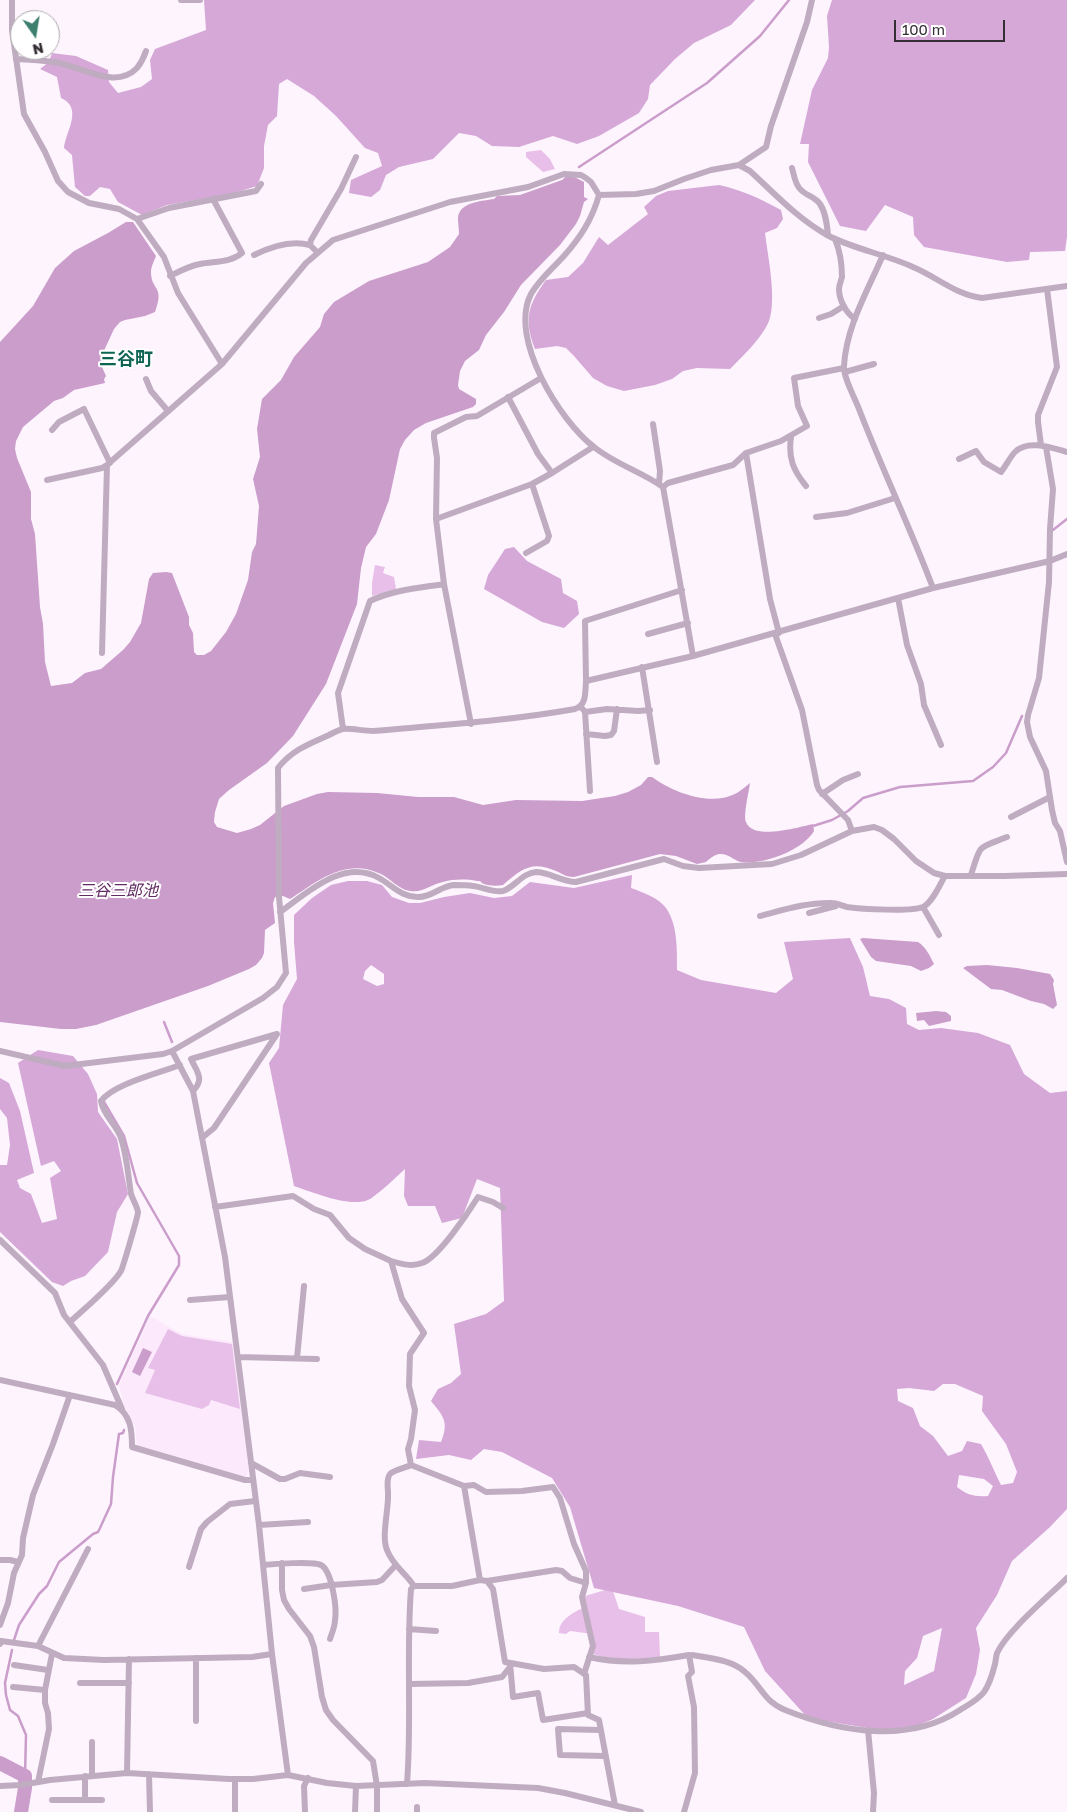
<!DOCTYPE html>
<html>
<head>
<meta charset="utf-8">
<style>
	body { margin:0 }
	#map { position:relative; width:1067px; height:1812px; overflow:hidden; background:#fef4fe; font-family:"Golos Text",sans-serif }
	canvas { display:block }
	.north { position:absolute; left:10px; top:10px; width:50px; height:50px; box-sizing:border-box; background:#fff; border:1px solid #aeacae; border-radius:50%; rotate:167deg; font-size:14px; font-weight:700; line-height:20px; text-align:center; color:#352f35 }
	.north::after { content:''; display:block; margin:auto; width:18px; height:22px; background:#3d7f6f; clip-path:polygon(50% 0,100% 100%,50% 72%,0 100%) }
	.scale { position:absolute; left:894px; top:20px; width:111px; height:22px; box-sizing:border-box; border:2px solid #352f35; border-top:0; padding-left:6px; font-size:15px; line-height:18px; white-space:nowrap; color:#352f35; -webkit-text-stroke:4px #fff; paint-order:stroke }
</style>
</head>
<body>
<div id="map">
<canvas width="1067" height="1812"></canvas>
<div class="north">N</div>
<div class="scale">100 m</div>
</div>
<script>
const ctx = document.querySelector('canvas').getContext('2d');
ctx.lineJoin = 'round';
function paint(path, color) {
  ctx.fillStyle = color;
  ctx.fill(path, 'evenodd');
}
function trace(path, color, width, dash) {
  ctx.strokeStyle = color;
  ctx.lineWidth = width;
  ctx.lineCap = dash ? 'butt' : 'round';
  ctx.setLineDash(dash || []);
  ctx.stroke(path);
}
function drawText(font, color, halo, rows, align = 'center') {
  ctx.font = font + ' "Golos Text","Noto Sans JP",sans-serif';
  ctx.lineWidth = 4;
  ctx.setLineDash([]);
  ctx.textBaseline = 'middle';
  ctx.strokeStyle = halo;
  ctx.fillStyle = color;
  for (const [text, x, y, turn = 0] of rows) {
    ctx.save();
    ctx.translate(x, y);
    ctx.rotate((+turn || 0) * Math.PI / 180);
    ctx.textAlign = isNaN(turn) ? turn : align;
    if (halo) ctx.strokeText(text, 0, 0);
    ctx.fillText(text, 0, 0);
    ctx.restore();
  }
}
const built = new Path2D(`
	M150 1316 182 1334 233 1342 249 1470 245 1479 137 1446 135 1426 125 1409 119 1385Z`);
const green = new Path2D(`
	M541 150 550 159 555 169 543 172 526 157V152Z
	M375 565 385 567 383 573 394 577 396 589 372 596V583Z
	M168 1329 182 1336 232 1344 240 1409 211 1400 209 1405 202 1409 145 1393 155 1370 148 1368Z
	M612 1588 619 1609 645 1617V1632H659L660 1657C638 1659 614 1662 593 1654L595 1642 593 1634 570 1631 566 1634 559 1633C559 1619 574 1612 585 1607V1596Z`);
const forest = new Path2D(`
	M204 0H755L731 25 694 43 675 59 650 85 648 99 639 113 599 136 577 144 553 136 519 147 492 146 476 136 459 133 433 159 399 167 386 175 380 190 371 197 349 193 351 180 382 166 378 153 365 148 336 116 314 96 287 79 279 84 277 116 268 125 264 146V168L257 186 231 194 167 205 142 215 118 202 110 189 100 187 90 196H85L75 187 72 155 64 148C65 133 84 108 61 98L57 77 40 69 49 62 52 53 76 56 108 70 109 82 118 93 141 87 152 79 150 60 155 49 206 30Z
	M832 0H1067V237L1065 251 1030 252 1029 260 1007 262 924 247 914 235 913 217 885 205 866 231 840 226 808 162 809 144H800L812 90 828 58 829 47 827 16Z
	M719 185C742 190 761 199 781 210L783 219 777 228 765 233C768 257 777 300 769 321 762 338 742 357 730 369L697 368 683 371 672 379 655 385 624 391 607 386 593 378 574 356 566 348 557 346 535 349C524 320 527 306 546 280L568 277 583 263 599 237 608 245 648 214 644 207 656 196 668 191Z
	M514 547 527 561 561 579 563 593 577 601 579 614 564 628 542 622 484 589 488 575 505 549Z
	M632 875 631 888C642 892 659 898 666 908 678 925 677 951 677 970L701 980 776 993 793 979 784 942 850 938 863 967 870 996 889 999 906 1008 907 1024 919 1030 941 1028 978 1033 1010 1045 1024 1074 1050 1093 1067 1091V1509L1050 1527 1012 1561 997 1595 976 1628 980 1650 976 1674 966 1698 933 1719 912 1728 880 1730 825 1721 806 1716 765 1671 744 1627 678 1606 594 1588 570 1507 552 1478 502 1452 484 1449 471 1460 449 1455 416 1459 419 1440 441 1442C449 1422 444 1417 431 1401L438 1389 451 1383 461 1374 454 1324 486 1314 504 1301 500 1188 477 1179 462 1218 442 1223 435 1206H408L404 1196 405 1169C395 1178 384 1189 373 1197 356 1211 313 1192 294 1186L269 1063 279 1048 283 1005 297 979 294 942V915L312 898 331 885 348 881H367L382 885 392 897 409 903H420L444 897 470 893 494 898 512 896 530 882 574 888ZM371 965 384 974V984L377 986 363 979 365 971ZM943 1384H955L983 1396 982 1411 1006 1444 1017 1472 1013 1483 1001 1485C994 1471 989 1458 981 1444L967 1441 962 1451 948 1456 933 1436 920 1426 913 1408 898 1401 897 1389 909 1388 934 1391ZM959 1475 984 1479 993 1486 988 1496C975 1497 967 1495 957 1487ZM942 1628 934 1671 904 1685 905 1671 917 1658 923 1636Z
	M38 1050 73 1056 88 1074 97 1094 98 1112 117 1139 128 1194 117 1212 108 1252 85 1276 71 1281 63 1286 52 1282 0 1232V1165H7L10 1145 7 1118 0 1109V1078L9 1083 20 1111 34 1173 17 1180 20 1188 31 1194 42 1223 57 1219 50 1178 61 1171 54 1161 41 1166 18 1063Z`);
const water = new Path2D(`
	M569 174 584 182V197L588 199 584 202 580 216 576 224 560 245 521 285 504 312 486 335 479 350 465 361 460 371 458 385 459 389 476 399V404L473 407 426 423 414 430 405 440 400 449 389 500 376 534 366 547 361 568 357 604 326 684 293 736 267 763 229 790 219 799 215 812 214 822 217 827 237 833 251 829 260 825 284 806 317 794 328 792 377 793 418 797H454L483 805 516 800 582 801 615 796 628 792 641 785 648 777H652C674 793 711 807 737 793 742 790 746 786 750 783 749 792 743 815 746 822 753 841 799 827 813 824L814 831C803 850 764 865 741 862 733 860 728 853 719 854 714 855 709 859 706 862L697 864 676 856 660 854 574 877C566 877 563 874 556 871 532 860 521 869 503 885 497 886 490 886 484 884 479 882 483 881 477 881 466 879 454 879 443 882 431 884 424 893 410 891 398 889 391 879 381 874 345 857 318 881 290 899L283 896 275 897 273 903 275 923 265 930 264 953 262 958 256 965 249 969 208 986 96 1025 76 1029H61L0 1022V342L33 306 55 268 74 251 108 233 126 222H133L156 256C154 261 151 267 151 272 151 291 165 285 155 312L145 316 125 320 120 322 114 329 102 355V367L106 376 104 379 105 383 74 390 63 398 54 401 23 427 16 441 15 449 17 458 31 492V519L35 534 40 607 43 624 45 662 51 686 72 683 85 673 101 669 123 650 130 642 141 623 149 579 153 573 166 572 172 573 189 617V625L193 633 194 652 197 655H204L211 651 226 632 236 614 248 580 252 552 256 544 259 506 253 479 260 457 257 429 262 399 281 380 294 357 320 327 324 314 334 302 369 281 428 262 450 247 459 234C459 229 458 224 458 218 459 202 482 201 494 199L497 196 520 195 562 180Z
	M863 938 918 942C926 947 930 956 934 964L929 968 921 971 911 966 876 961 871 957 860 939Z
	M987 965 1017 968 1050 974 1054 980 1053 984 1057 1005 1053 1009 1044 1004 1031 1001 1002 990 991 989 963 968 967 966Z
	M936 1011 946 1012 951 1016V1021L929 1026 924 1020 917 1021 916 1013Z
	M143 1348 152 1352 140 1376 132 1372Z`);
const stream = new Path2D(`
	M579 167 707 83 760 36 789 0
	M1053 530 1067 519
	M813 826 832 820 848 811 863 798 900 787 973 781 993 767 1006 753 1022 716
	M164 1022 172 1042
	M104 1102 124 1136 137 1183 179 1256V1265L148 1316 117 1384
	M14 1640 19 1625 39 1594 47 1586 59 1562 93 1534 98 1532 100 1528 111 1504 113 1477 119 1434 123 1433 124 1430
	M12 1650 5 1683 6 1695 10 1710 18 1716 26 1735 25 1776`);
const river = new Path2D(`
	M0 1763 25 1776V1788L21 1812`);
const minor = new Path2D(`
	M12 0V30L24 114 45 152 58 181 68 192 89 203 119 209 137 219 164 257 178 293 222 364 306 263 333 240 450 202 528 187 564 174 581 175 586 178 591 182 599 195 636 194 654 191 684 179 711 170 739 165 766 147 771 126 807 22 812 0
	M181 0H200
	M16 59C31 60 47 60 63 64 85 69 117 89 137 68 141 63 144 57 146 51
	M739 165 750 171C774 193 798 219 827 235 853 249 885 254 913 267 937 277 956 295 982 298L1067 286
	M792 168C794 175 795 185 801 190 807 196 815 197 820 204 826 213 827 225 828 235
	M599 195C592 220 580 238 563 257 552 269 539 280 531 294 508 338 560 421 594 447 615 464 642 472 663 487L693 656
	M137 219 169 208 256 191 261 184
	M835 239C840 251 842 264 842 277 841 281 839 285 839 289 839 300 846 313 855 319
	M317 252 310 245 311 240 341 189 356 157
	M254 255C270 247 292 240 310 245
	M883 255C868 290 846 327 844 366 843 377 855 398 859 409 882 469 910 527 933 588
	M170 276C180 271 189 266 200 264 215 261 230 263 242 253L213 199
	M819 318 831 314 844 306
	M845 372 874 364
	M146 379 151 391 168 411
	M508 397 538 454 552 473
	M653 424 660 471 659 484
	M52 430 59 422 84 409 110 463
	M791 437C788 458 793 470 806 486
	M1041 445 1038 422V415L1057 367 1047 289
	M1046 447 1053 489 1050 529 1049 582 1039 678 1028 715 1027 722 1030 737 1046 771 1052 810 1055 823 1060 831 1067 862
	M746 453 770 599 779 633
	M959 459 976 451 984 462 1001 472C1006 466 1010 457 1015 452 1028 439 1052 448 1067 452
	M47 480 102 468 107 465
	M663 487 668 483 733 465 746 453 781 441 807 426 798 406 794 378 844 368
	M816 517 847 513 895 498
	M436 519 437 458 434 438V433L466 417 477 416 541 378
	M526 553 547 541 549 536 532 484
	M898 598 907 645 921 684 924 705 941 745
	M648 634 688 623
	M775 634 802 710 817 785 819 790 848 820 852 831
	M102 653 107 465 222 364
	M642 667 657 762
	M586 681 585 621 682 590
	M581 707 585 712 590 791
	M585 712 607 709 638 711 650 710
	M471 724 444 584 436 519 532 484 552 473 593 447
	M343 729 338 693 370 601C393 590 419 588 444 584
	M586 734 605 736 611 735 614 731 617 709
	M822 794 843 780 858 774
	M1011 817 1050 797
	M971 875C981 843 977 849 1007 837
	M923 907 939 935
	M280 912C307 893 343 858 379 878 392 885 402 898 419 897 432 897 441 886 454 885 460 885 467 885 473 886 483 887 493 893 503 891 515 887 522 873 536 872 549 872 562 882 576 882L664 859 683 866 699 868 772 864 801 855 852 831 874 827 882 830 894 839 916 861 934 873 945 876H1004L1067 874
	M809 913 836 906
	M760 916C783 910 808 902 832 903 837 903 842 906 847 907 861 909 912 912 923 907 933 902 940 884 945 876
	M0 1051 65 1066 163 1054 172 1051 263 998 277 987 286 973 279 897 278 768C292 750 309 744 329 735 333 733 338 730 343 729 350 728 364 731 373 731 441 725 508 721 575 709 587 705 585 692 586 681L693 656 933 588 1050 561 1067 554
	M172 1051 193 1091 225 1257 259 1525 272 1654 288 1775
	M193 1091C205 1079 197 1072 191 1059L277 1034 214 1128 203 1137
	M215 1207 293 1196 314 1209 330 1215 349 1238 365 1249 391 1261 402 1299 424 1333 410 1354 409 1386 415 1410 411 1439 408 1449 411 1465 464 1486 480 1580 487 1581 493 1589 505 1662 544 1669 574 1667 586 1675 588 1715 599 1720 615 1805
	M0 1240 55 1293 64 1315 103 1365 122 1409
	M391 1261C401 1264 412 1267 422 1263 438 1258 468 1213 478 1197L493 1202 503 1208
	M190 1300 230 1297
	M70 1322C84 1309 112 1286 121 1271 123 1267 138 1216 138 1212 137 1206 133 1200 131 1194 128 1175 127 1156 121 1138 116 1124 103 1115 101 1101 113 1084 159 1073 180 1065
	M238 1357 317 1359
	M297 1358 304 1286
	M0 1380 115 1405C131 1415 132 1430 132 1447L245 1480H253
	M251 1463 280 1479H285L300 1473 330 1477
	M411 1465C405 1468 394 1470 390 1474 386 1479 388 1487 388 1493 389 1509 381 1536 387 1550 393 1566 405 1572 414 1586
	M464 1486 474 1485 486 1492 522 1491 553 1487 560 1498 574 1544 586 1571V1583
	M259 1525 308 1522
	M0 1560H10L18 1562
	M282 1563V1590L284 1600 289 1609 310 1636 314 1647 322 1697 326 1710 333 1720 373 1761 377 1786V1812
	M263 1565C273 1564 313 1561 321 1565 332 1571 337 1608 335 1620 335 1626 332 1633 330 1639
	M189 1567 201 1529 207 1522 230 1504 255 1501
	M487 1581 556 1570 562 1571 570 1578 586 1583 582 1597 593 1646 584 1674
	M304 1589 331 1585 377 1582 382 1580 395 1566
	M0 1625 8 1603 14 1573 22 1555 23 1538 33 1495 53 1444 70 1395
	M409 1629 436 1631
	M0 1644 1 1641 38 1646 64 1658 104 1660 252 1657 272 1654
	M38 1646 88 1549
	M692 1655C709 1658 732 1660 745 1672 761 1685 763 1701 785 1710 840 1732 908 1744 960 1710 968 1705 978 1700 984 1692 989 1685 993 1672 995 1664 996 1660 996 1656 997 1653 1008 1630 1048 1597 1067 1578
	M589 1657C624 1665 655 1661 689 1655L692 1672 688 1676 694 1707 695 1773 684 1812
	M196 1658V1721
	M510 1663 513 1697 538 1693 543 1720 588 1713
	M14 1665 48 1670
	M80 1683H129
	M409 1684 468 1683 502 1677 510 1667
	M13 1687 45 1690
	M600 1730 558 1729 560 1755 605 1756
	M868 1730 874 1793 873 1812
	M92 1742V1775
	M127 1773 129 1659
	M149 1774 150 1812
	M85 1776V1800
	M235 1779V1812
	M38 1782 49 1729 48 1713 45 1703V1690L52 1654
	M407 1784C412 1719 406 1654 411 1589L414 1586H452L480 1580
	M0 1786 21 1785 50 1780 127 1773 229 1779H253L288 1775 327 1783 356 1786 425 1783 538 1788 565 1793 641 1812
	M52 1800H102
	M305 1812 304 1786 308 1778
	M355 1812 356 1786
	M417 1812V1807`);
const waterNames = [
	["三谷三郎池",118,891]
];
const quarterNames = [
	["三谷町",126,359]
];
paint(built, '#fceafc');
paint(green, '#e8bfe9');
paint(forest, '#d5a8d7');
paint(water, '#ca9dcb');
trace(stream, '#ca9dcb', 2.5);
trace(river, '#ca9dcb', 14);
trace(minor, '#c0acc1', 6);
drawText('italic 16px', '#612b63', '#fff', waterNames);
drawText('bold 18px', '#106454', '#fff', quarterNames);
</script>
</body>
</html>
